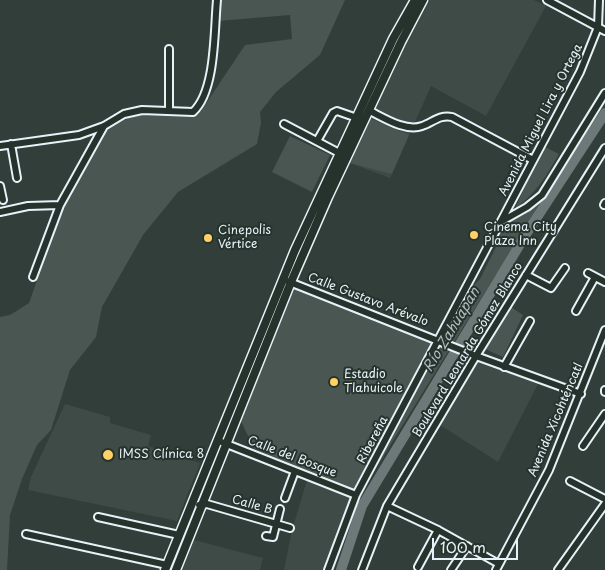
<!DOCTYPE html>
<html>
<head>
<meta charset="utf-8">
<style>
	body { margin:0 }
	#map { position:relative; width:605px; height:570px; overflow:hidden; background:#323e39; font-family:"Playpen Sans",sans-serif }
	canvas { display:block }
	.scale { position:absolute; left:432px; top:538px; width:86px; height:22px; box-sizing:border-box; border:2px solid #e8f1f8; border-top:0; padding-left:6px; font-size:15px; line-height:18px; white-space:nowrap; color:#e8f1f8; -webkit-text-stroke:4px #26332d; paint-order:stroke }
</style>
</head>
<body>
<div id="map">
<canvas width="605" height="570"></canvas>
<div class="scale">100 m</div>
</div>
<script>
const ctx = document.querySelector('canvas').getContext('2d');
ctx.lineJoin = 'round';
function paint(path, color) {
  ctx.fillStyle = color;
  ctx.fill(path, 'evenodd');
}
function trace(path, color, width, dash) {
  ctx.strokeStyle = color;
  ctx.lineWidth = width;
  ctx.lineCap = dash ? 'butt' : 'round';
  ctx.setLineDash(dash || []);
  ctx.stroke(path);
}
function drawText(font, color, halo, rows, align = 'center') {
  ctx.font = font + ' "Playpen Sans",sans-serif';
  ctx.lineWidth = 4;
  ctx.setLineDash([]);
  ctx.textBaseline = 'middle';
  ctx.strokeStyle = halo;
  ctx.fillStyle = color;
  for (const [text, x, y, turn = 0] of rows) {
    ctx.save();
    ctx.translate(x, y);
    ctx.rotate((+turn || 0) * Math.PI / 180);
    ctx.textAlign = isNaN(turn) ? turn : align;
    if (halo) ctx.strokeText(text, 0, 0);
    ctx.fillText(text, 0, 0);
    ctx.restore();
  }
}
const built = new Path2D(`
	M430 0H534L546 6 486 116 431 86 390 178 350 163 373 106Z
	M477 361 538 384 498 462 440 425Z
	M65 404 110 417V423L151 435 148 446 200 463 177 521 28 490 31 477Z
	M307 480 351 497 324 570H284L292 530Z
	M194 540 263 558 260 570H182Z`);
const green = new Path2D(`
	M220 0H345L320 55 276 92 260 112 261 123 257 144 178 192 143 235 102 307 96 337 70 370 51 430 37 445 22 479 10 515 7 570H0V317L10 315 29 303 64 203 106 128 140 113 188 116 201 111 245 45 292 39 290 15 218 21Z
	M369 118 409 135 392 174 350 163Z
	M290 136 330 155 312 192 272 172Z
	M543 146 559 154C545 178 537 192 515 209Z
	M540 203 362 491 385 445 454 325 470 289 480 279 496 247V238L502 225Z
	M284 285 288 287 229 433 225 431Z
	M294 288 433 343 355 490 254 449 241 421Z
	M511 307 523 315 503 357 485 349Z`);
const river = new Path2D(`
	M341 570 362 506 528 231 605 113`);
const minor = new Path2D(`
	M547 0 605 31
	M169 111V49
	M370 111C384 118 406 132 422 126 432 123 440 114 452 117L533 160
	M284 124 343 155
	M317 141 333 113 337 111 360 119
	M11 144 17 178
	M0 146 79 135 104 126 124 114 142 110 193 112C216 91 214 31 217 0
	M0 186 3 200
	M604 205 605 203
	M0 212 28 206 60 205
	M504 220 527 207 542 195 605 93
	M588 273 605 282
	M526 275 551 288 565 268
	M33 277 60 205 104 126
	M287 281 476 356 581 394
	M576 311 595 277
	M504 367 530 321
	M605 390V392
	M219 441 356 495
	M583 446 605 414
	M570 481 605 499
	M285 498 295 471
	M199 505 207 504 290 528
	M387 506 438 530 499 564
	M98 517 179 535
	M26 534 167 565
	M266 536 273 537 280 509
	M418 567 438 530
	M328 570 356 495 580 72 598 27 599 0
	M362 570 387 506 476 356 605 148
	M451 570 467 546
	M496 570 549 470 605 330
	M558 570 605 504`);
const major = new Path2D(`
	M165 570 295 250 393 39 415 0
	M176 570 291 282 328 197 401 42 423 0`);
const markers = [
	[474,235,5,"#ffd166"],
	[208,238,5,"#ffd166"],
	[334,382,5,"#ffd166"],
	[108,455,6,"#ffd166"]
];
const streetNames = [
	["Avenida Miguel Lira y Ortega",541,120,-63],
	["Calle Gustavo Arévalo",368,300,21],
	["Boulevard Leonarda Gómez Blanco",468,350,-59],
	["Avenida Xicohténcatl",556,420,-67],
	["Ribereña",373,440,-62],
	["Calle del Bosque",292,457,21],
	["Calle B",252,505,16]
];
const poiNames = [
	["Cinema City",484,228],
	["Plaza Inn",484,242],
	["Cinepolis",218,231],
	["Vértice",218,245],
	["Estadio",344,375],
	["Tlahuicole",344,389],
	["IMSS Clínica 8",119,455]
];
const waterNames = [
	["Río Zahuapan",452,330,-59]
];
paint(built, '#3f4b46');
paint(green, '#495651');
trace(river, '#6d7978', 10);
trace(minor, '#e8f1f8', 10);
trace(major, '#e8f1f8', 11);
trace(minor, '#26332d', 6);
trace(major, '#26332d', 8);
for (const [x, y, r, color] of markers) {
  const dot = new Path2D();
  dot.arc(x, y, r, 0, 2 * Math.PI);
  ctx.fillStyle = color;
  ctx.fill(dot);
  trace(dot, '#26332d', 2);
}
drawText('12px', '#e8f1f8', '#26332d', streetNames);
drawText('12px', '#e8f1f8', '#26332d', poiNames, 'left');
drawText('italic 14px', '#b1bbbe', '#26332d', waterNames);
</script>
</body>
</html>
